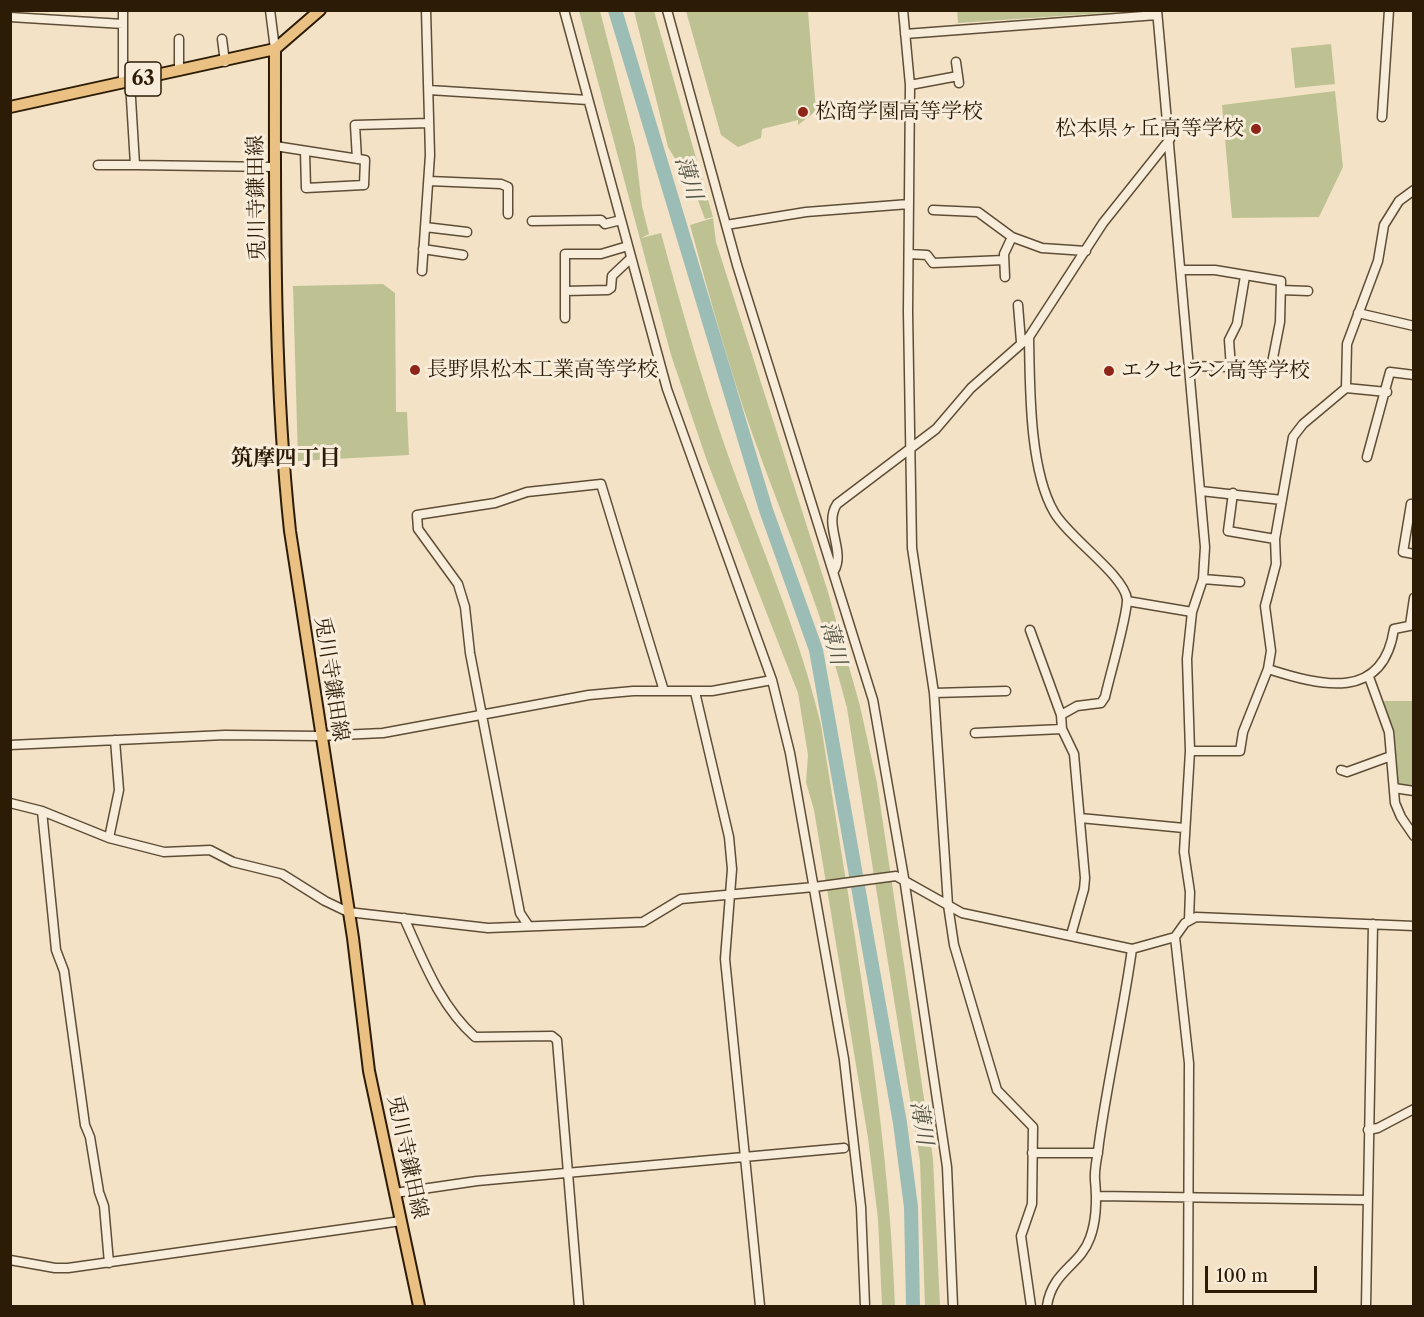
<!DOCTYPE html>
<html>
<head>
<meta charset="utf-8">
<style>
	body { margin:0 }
	#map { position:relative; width:1424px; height:1317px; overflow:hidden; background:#f4e2c6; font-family:"Libre Caslon Text",serif }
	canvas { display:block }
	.frame { position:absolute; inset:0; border:12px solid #2c1c06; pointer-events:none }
	.scale { position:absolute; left:1205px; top:1266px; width:112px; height:27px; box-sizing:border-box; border:3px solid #2c1c06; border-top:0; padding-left:8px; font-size:18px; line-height:21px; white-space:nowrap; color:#2c1c06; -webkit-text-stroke:4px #f8ecda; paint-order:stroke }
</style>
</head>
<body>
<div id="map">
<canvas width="1424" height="1317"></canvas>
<div class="frame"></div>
<div class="scale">100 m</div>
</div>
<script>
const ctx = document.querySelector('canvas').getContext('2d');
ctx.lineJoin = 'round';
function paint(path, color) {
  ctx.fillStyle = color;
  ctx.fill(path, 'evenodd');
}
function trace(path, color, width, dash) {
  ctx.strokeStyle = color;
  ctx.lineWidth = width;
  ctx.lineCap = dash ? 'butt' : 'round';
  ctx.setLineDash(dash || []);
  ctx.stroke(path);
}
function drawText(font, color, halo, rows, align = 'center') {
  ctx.font = font + ' "Libre Caslon Text","Noto Serif JP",serif';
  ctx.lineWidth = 6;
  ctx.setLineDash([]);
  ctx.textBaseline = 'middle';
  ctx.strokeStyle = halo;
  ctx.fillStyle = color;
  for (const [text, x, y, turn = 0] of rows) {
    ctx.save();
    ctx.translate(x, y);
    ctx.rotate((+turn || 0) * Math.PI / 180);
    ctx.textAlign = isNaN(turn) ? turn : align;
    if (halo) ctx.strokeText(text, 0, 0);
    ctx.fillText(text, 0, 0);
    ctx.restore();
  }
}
const green = new Path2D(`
	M957 10H1134V11L958 23Z
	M579 11H600L635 147 642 206 649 234 641 238 661 233C681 307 702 381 728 455 760 545 799 632 821 725 851 918 888 1111 895 1306H882L878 1219 868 1138 814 810 806 782 808 755 798 693 707 461 671 355Z
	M634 11H654L713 217 705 219 694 190 668 147Z
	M686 11H808L816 111 798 125V120L762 129 761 138 738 147 721 135Z
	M1331 44 1335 84 1295 88 1291 48Z
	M1335 91 1343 167 1319 217 1232 218 1222 105Z
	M713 218 716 242 828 592 860 706 877 783 933 1159 940 1306H925L920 1161 847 708C826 625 794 546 764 466 734 387 712 306 690 225Z
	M383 284 395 293 396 412H407L409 455 298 461 293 286Z
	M1379 701H1413V788L1398 786Z`);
const river = new Path2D(`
	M615 10 766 510 816 650 900 1123 911 1207 913 1306`);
const minor = new Path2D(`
	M123 10V83
	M270 10 275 49
	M564 10 667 389 772 680 790 753 844 1059 861 1207 865 1306
	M667 10 737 265 873 700 904 878 947 1167 953 1306
	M903 10 910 85 908 312 912 548 934 693 948 905 954 945 997 1090 1033 1127 1032 1204 1021 1236 1031 1306
	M1157 10 1205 547 1203 579 1192 612 1187 659 1190 751 1184 852 1190 892 1189 920
	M10 17 123 24
	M905 34 1157 15
	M222 39 225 62
	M956 62 959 83
	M179 71V39
	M910 85 958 76
	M429 90 588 100
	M1382 117 1389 10
	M275 146 365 160 364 185 306 188 305 151
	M357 159 355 125 429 123
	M98 165H135L130 82
	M135 165 274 167
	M429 181 501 184 508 187V214
	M933 210 978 212 1012 237
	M532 221 601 220 605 224 621 220
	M726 225 806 212 909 204
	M425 227 467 232
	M423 249 463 255
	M909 254 927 255 933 263 1004 260
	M1181 270H1215L1281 281 1280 322 1271 368 1189 366
	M422 271 430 155 426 10
	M1005 277 1004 254 1012 237 1042 248 1086 251
	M1281 290 1308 291
	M565 291 608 290 611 288 612 276 631 258
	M1018 305 1021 342
	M1358 313 1414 326
	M565 318V254H601L628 246
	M1029 337C1030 387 1029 469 1054 512 1068 537 1124 575 1127 599 1128 614 1109 678 1105 697L1101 703 1077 706 1061 715 1062 729 1074 754 1085 878 1084 889 1071 935
	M1231 368 1229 340 1237 324 1245 276
	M1346 388 1387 392
	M1367 457 1390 372 1414 375
	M1201 491 1282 500
	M1233 493 1228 531 1275 539
	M1411 504 1403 552 1414 554
	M834 571C846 551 823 525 837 504L936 429 971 388 1029 337 1103 223 1170 139
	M1203 579 1240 582
	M1127 601 1192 612
	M1410 625 1414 598
	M1030 630 1061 715
	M1268 669C1321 686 1383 702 1394 629L1414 625
	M1369 677 1389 732 1395 803 1401 817 1414 836
	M695 692 729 837 732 869 725 959 760 1306
	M934 693 1006 691
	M975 733 1062 729
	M10 745 225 735 320 736 383 733 589 695 633 691H712L772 680
	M1190 751H1240L1243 732 1268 669 1271 651 1265 606 1276 564 1275 539 1293 437 1303 424 1346 388 1347 344 1378 261 1384 225 1399 201 1414 190
	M1341 770 1347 772 1391 756
	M1394 788 1414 791
	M10 803 42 811 109 838 164 852 210 850 233 862 282 874 325 901 348 912 488 928 643 922 681 899 814 887 896 876 962 913 1132 949 1175 937 1185 923 1196 917 1414 926
	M42 811 56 950 64 971 85 1125 90 1137 99 1192 104 1206 109 1263
	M1080 818 1184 828
	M109 838 119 790 115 740
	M404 918C423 960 440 1006 475 1037L552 1036 557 1040 579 1306
	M528 925 520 913 470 653 465 607 458 584 418 529 417 515 495 503 527 492 601 484 664 691
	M1175 937 1189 1063 1188 1306
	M1368 1130 1378 1128 1414 1109
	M1032 1153H1098
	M395 1193 477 1181 844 1148
	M1098 1196 1367 1200
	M10 1260 55 1268H68L401 1221
	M1047 1306C1052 1271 1080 1266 1090 1238 1097 1219 1097 1200 1095 1180 1094 1168 1098 1155 1099 1143 1108 1078 1123 1014 1132 949
	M1366 1306 1373 924`);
const major = new Path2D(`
	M275 49C275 209 273 372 290 531L353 938 369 1071 419 1306
	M10 107 275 49 320 10`);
const markers = [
	[803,112,6,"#8f2418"],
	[1256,129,6,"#8f2418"],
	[415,370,6,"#8f2418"],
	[1109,371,6,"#8f2418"]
];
const shields = [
	[143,79,36]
];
const shieldNames = [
	["63",143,79]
];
const poiNames = [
	["松商学園高等学校",815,112],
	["松本県ヶ丘高等学校",1244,129,"right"],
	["長野県松本工業高等学校",427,370],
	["エクセラン高等学校",1121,371]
];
const streetNames = [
	["兎川寺鎌田線",257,198,-91],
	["兎川寺鎌田線",331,679,81],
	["兎川寺鎌田線",407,1157,78]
];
const waterNames = [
	["薄川",688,178,73],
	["薄川",833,643,75],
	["薄川",921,1123,81]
];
const neighbourhoodNames = [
	["筑摩四丁目",286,459]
];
paint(green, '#bec293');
trace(river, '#9cbdb6', 14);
trace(minor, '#5e4e36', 11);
trace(major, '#2c1c06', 14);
trace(minor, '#f8ecda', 8);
trace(major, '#eac183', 10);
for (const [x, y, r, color] of markers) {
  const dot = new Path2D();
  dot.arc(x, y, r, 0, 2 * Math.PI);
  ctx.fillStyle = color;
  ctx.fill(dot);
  trace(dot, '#f8ecda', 2);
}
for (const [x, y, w] of shields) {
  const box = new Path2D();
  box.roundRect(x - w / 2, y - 17, w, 34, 4.5);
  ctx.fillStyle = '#f8ecda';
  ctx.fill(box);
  trace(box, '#2c1c06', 1.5);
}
drawText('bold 20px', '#2c1c06', null, shieldNames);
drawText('21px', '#2c1c06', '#f8ecda', poiNames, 'left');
drawText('21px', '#2c1c06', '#f8ecda', streetNames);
drawText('italic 22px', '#535444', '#f8ecda', waterNames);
drawText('bold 22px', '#2c1c06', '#f8ecda', neighbourhoodNames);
</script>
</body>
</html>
